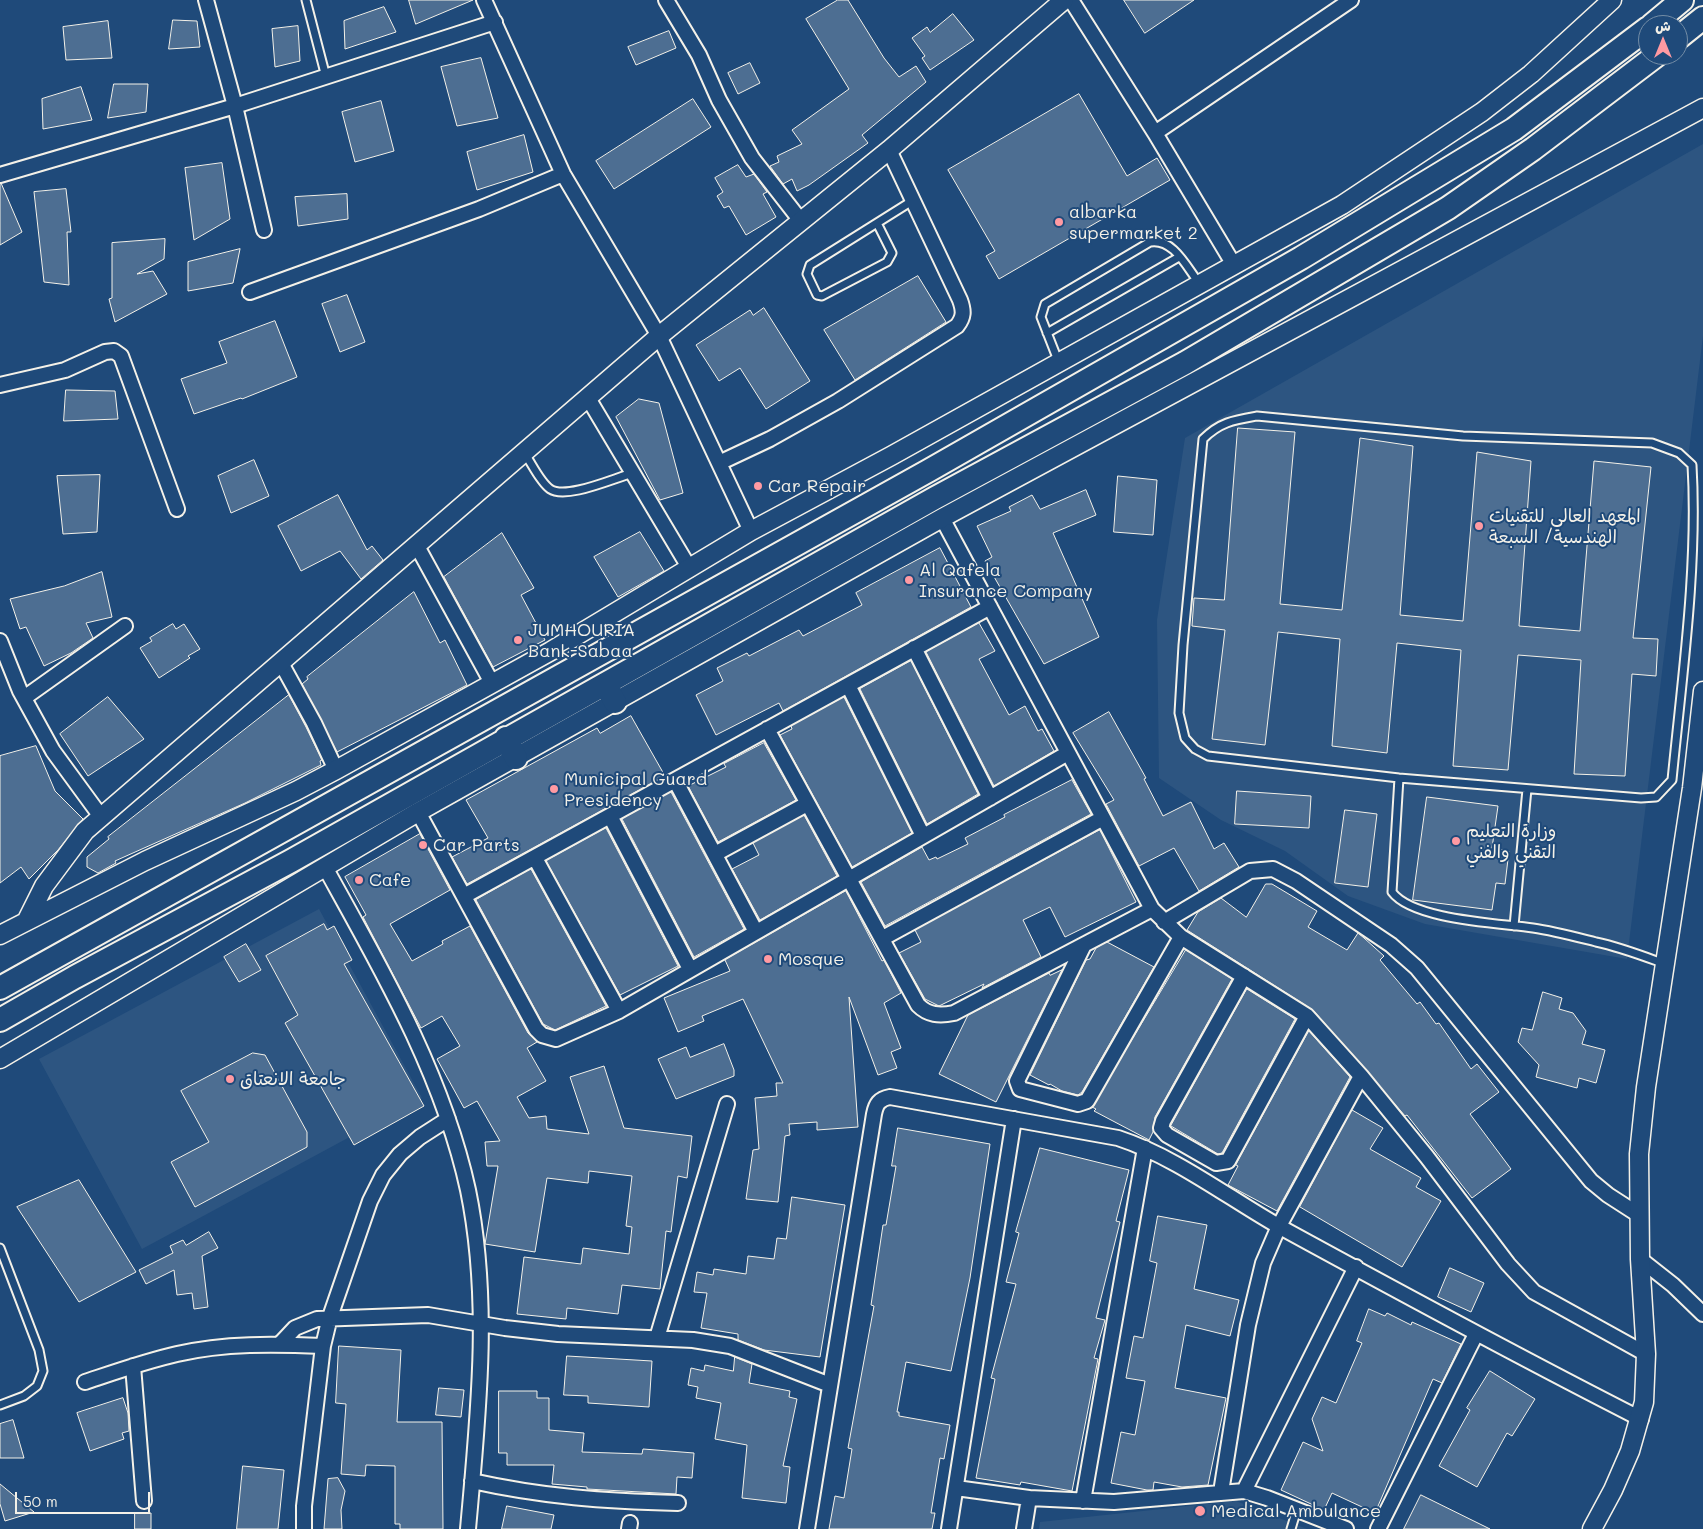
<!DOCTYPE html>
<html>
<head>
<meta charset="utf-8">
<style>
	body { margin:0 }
	#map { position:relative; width:1703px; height:1529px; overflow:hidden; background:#1f4a7a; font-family:Mali,"Playpen Sans Arabic",sans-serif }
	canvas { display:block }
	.north { position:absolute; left:1638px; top:15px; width:50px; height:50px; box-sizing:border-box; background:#1f4a7a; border:1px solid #748da6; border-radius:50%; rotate:0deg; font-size:14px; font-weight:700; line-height:20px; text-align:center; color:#f4f1e8 }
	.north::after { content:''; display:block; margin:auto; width:18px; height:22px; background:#ff9aa2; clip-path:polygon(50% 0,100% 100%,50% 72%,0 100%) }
	.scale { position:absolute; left:15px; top:1492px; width:135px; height:22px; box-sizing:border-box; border:2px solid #f4f1e8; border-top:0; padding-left:6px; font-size:15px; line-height:18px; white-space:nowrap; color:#f4f1e8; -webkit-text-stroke:4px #1f4a7a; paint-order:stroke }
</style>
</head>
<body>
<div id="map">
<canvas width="1703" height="1529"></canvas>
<div class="north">ش</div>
<div class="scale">50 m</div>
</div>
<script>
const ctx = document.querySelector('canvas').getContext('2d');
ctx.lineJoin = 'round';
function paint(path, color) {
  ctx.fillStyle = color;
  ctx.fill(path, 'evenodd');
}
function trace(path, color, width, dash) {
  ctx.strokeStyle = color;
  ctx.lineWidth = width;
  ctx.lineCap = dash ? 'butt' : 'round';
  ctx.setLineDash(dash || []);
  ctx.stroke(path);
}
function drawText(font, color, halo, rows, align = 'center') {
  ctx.font = font + ' Mali,"Playpen Sans Arabic",sans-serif';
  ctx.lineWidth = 4;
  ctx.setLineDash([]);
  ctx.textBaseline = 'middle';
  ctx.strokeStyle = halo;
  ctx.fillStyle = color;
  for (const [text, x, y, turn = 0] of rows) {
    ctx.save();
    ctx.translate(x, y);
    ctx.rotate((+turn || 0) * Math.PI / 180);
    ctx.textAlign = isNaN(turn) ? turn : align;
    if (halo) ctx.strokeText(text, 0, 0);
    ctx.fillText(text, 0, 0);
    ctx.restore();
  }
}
const built = new Path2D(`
	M1703 144V336L1627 959 1425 924 1348 896 1285 851 1221 820 1159 778 1157 620 1185 438Z
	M319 909 422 1098 142 1249 39 1059Z
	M1236 1501 1307 1529H1039L1040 1522Z`);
const building = new Path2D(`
	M409 0H473L416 24Z
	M838 0H848L884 58 899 77 916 66 926 82 862 135 868 143 809 185 797 191 792 179 783 184 770 166 779 162 777 156 802 144 792 130 849 89 806 19Z
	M1124 0H1194L1145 33Z
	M384 7 396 32 345 49 344 21Z
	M953 14 974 40 930 70 922 58 925 56 912 38 927 27 930 32Z
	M173 20 197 21 200 47 169 49Z
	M108 21 112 58 66 60 63 27Z
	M298 26 300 61 275 67 272 29Z
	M669 31 676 48 636 65 628 47Z
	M481 58 498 118 457 126 441 67Z
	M750 63 760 83 738 94 728 73Z
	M114 84H148L146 112 108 118Z
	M81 87 92 120 43 129 42 99Z
	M1079 94 1127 176 1157 158 1170 180 999 279 986 256 995 251 948 170Z
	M693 99 711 127 614 189 596 161Z
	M381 101 394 151 355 162 342 112Z
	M524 135 533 172 477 190 467 152Z
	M222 163 230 219 194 240 185 168Z
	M738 165 746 177 754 174 767 192 763 194 776 217 746 235 729 206 724 208 717 196 723 192 715 178Z
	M1 183 22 232 0 245V184Z
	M66 189 71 232H67L69 285 44 282 34 192Z
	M347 194 348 219 298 226 295 197Z
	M165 239 164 259 137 274 153 271 167 294 115 322 109 299 112 298V243Z
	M240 249 233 283 188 291V262Z
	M918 276 946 322 855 380 824 330Z
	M347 295 365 342 340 352 322 304Z
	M764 308 810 381 766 409 740 368 719 381 696 345 750 310 753 315Z
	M275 321 297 377 242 399 241 398 194 414 181 379 227 363 219 342Z
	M66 390 115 391 118 419 64 421Z
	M639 399 659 403 683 493 660 500 616 417Z
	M1238 428 1295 432 1280 604 1342 610 1360 438 1413 446 1400 615 1463 621 1477 452 1531 461 1519 626 1580 631 1594 461 1651 467 1633 638 1658 639 1656 676 1632 674 1625 776 1574 774 1581 660 1518 655 1508 770 1453 766 1461 650 1397 643 1387 753 1332 746 1340 639 1278 632 1265 745 1212 739 1225 630 1192 626 1194 598 1224 600Z
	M254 460 269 496 231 513 218 476Z
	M100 475 97 532 63 534 57 476Z
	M1118 476 1157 480 1153 535 1114 532Z
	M1086 490 1096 515 1053 533 1099 637 1044 664 985 561 992 557 977 526 1011 511 1009 507 1032 495 1040 509Z
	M338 495 367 550 372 546 383 560 361 579 340 551 301 571 278 526Z
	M640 532 664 571 618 597 594 557Z
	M502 533 534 588 521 595 545 640 493 667 444 577Z
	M940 548 971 607 783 711 779 703 716 735 696 695 723 681 717 668 747 653 749 656 799 630 803 636 862 605 856 593Z
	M102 572 112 617 86 623 93 638 71 653 44 666 26 627 20 629 10 599 64 586Z
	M414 592 440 643 445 640 467 685 337 752 302 684 308 679 307 677Z
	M979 623 995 651 979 659 1009 715 1025 706 1038 731 1042 729 1054 751 994 786 926 652Z
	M173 624 176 629 184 624 200 649 188 656 190 658 159 678 140 648 152 641 150 638Z
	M911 661 978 794 927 824 860 689Z
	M289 695 306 727 322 760 320 761 321 765 245 803 115 861 116 863 98 873 87 867V857L109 839 108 837Z
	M108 697 144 739 88 776 60 734Z
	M844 697 912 833 852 867 780 735 792 729 791 726Z
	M1109 712 1146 778 1144 779 1163 816 1191 802 1214 849 1224 843 1239 867 1199 891 1174 848 1139 866 1106 804 1114 800 1073 733Z
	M631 716 665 776 467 884 452 857 488 838 466 800 597 728 600 733Z
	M764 743 796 800 718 842 688 786 726 767 724 764Z
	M36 746 55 791 83 819 58 850 29 879 21 867 0 883V756Z
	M1072 780 1091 814 885 926 861 882 922 847 929 860 936 857 937 859 968 844 965 838 1005 817 1004 815Z
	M1237 791 1311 796 1309 828 1235 824Z
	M671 792 744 929 694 957 622 819Z
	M1427 797 1498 806 1492 848 1509 851 1505 884 1496 883 1492 910 1413 900Z
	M1345 810 1377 814 1368 887 1335 883Z
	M804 815 837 876 760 920 732 869 759 855 753 843Z
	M606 828 678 966 620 995 546 861Z
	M1100 830 1136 902 1065 937 1050 907 1023 920 1041 957 982 988 984 984 939 1006 925 999 899 953 921 942 915 930Z
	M420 834 450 890 390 924 412 961 443 944 442 941 470 926 528 1033 537 1042 527 1048 546 1081 517 1097 529 1118 546 1116 547 1129 589 1134 570 1077 604 1066 624 1128 692 1136 687 1178 678 1176 671 1232 666 1231 660 1289 622 1285 618 1314 567 1308 566 1319 517 1314 524 1257 581 1264 583 1248 629 1254 632 1227 626 1226 632 1176 589 1171 588 1183 547 1178 535 1252 485 1244 498 1166H487L485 1142 500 1141 477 1101 464 1108 437 1059 460 1046 442 1016 421 1028 363 917 366 915 345 877Z
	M531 869 606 1006 555 1030 543 1024 476 900Z
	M1266 884H1272L1317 911 1308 927 1347 950 1358 933 1364 938 1384 956 1380 960 1417 1004 1420 1002 1436 1024 1439 1023 1471 1069 1477 1064 1499 1092 1470 1114 1511 1169 1472 1198 1407 1115 1405 1116 1313 1010 1187 930 1198 912 1221 898 1246 917Z
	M846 891 882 961 884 960 901 993 884 1003 901 1048 891 1052 897 1068 878 1075 849 997 858 1127 817 1130V1122L789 1124 790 1135 785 1136 778 1202 746 1199 753 1150 759 1149 755 1098 777 1096 776 1083H783L743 999 702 1016 704 1021 678 1032 664 998 730 971 725 960Z
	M324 924 327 930 334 926 352 960 344 964 424 1106 354 1145 285 1023 298 1015 266 956Z
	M1107 942 1154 967 1082 1092 1078 1095 1062 1091 1050 1084 1049 1085 1030 1075 1086 960 1090 959 1096 948Z
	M246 944 261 970 239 982 224 957Z
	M1186 950 1232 979 1155 1117 1153 1132 1149 1140 1094 1111 1096 1109 1092 1107Z
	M1062 970 996 1102 939 1074 968 1015 1049 973 1050 975Z
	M1247 989 1295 1019 1222 1153 1218 1154 1171 1126Z
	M1543 992 1562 998 1559 1009 1573 1013 1586 1031 1582 1044 1605 1050 1596 1083 1579 1078 1577 1088 1536 1077 1539 1065 1518 1042 1522 1028 1532 1030Z
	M1309 1031 1350 1077 1277 1211 1228 1185 1238 1166 1236 1165Z
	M724 1044 734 1070V1076L676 1099 658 1059 686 1047 690 1057Z
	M253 1053 265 1055 307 1132V1147L195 1207 171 1162 209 1142 181 1091Z
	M1352 1110 1383 1128 1370 1149 1421 1178 1416 1187 1441 1201 1402 1267 1300 1207Z
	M898 1128 990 1144 970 1278 951 1371 906 1362 897 1412H899V1416L950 1425 944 1459 940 1458 931 1513H935L932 1529H829L835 1496 844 1498 852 1449 848 1448 874 1306 871 1305 883 1225H886L896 1166H892Z
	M1040 1148 1129 1170 1116 1221 1120 1222 1096 1318 1105 1320 1094 1358 1098 1359 1072 1491 1021 1482 1020 1485 976 1478 995 1379 991 1378 1016 1284 1006 1282 1019 1233 1016 1232Z
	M79 1180 136 1272 79 1302 17 1207Z
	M792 1197 845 1205 820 1357 764 1350 738 1340V1334L701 1328 707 1293 694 1292 697 1272 713 1275 714 1269 746 1274 748 1256 774 1259 777 1238 786 1239Z
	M1158 1216 1207 1225 1194 1289 1239 1300 1230 1336 1186 1325 1175 1388 1226 1398 1208 1485 1182 1487 1154 1482 1153 1490H1147L1111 1483 1121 1432 1135 1435 1145 1381 1126 1378 1134 1336 1143 1338 1157 1263 1150 1261Z
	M209 1232 218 1248 202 1256 208 1307 194 1309 192 1293 177 1295 174 1270 146 1284 139 1270 173 1253 170 1246 183 1240 186 1245Z
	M1450 1268 1484 1283 1471 1312 1438 1297Z
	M1369 1309 1385 1316 1387 1313 1411 1325 1412 1322 1461 1344 1442 1383 1433 1379 1375 1513 1332 1493 1324 1510 1281 1490 1303 1442 1323 1451 1312 1419 1322 1397 1336 1403 1362 1343 1357 1341Z
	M339 1346 401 1350 397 1422H442L443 1529H400V1524H395V1466L366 1465 365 1476 341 1474 346 1404 336 1403Z
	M567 1356 652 1361 649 1407 588 1403V1396L564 1395Z
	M735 1357 752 1364 749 1383 790 1391 789 1397 797 1399 783 1466 790 1467 786 1503 742 1498 747 1445 715 1439 721 1403 696 1398 698 1387 688 1385 691 1368 704 1371 705 1365 733 1371Z
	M1490 1371 1535 1399 1512 1436 1507 1433 1477 1487 1439 1466 1470 1410 1467 1408Z
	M439 1388 464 1390 461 1417 436 1415Z
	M499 1391H537V1398H549V1430L584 1433 582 1452 642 1454 643 1449 694 1453 692 1478 677 1477 676 1494 587 1489V1487L552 1484 554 1465H507V1453H499Z
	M123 1398 128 1413 129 1431 122 1433 124 1439 90 1451 77 1413Z
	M13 1420 24 1458H0V1424Z
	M243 1466 284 1470 278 1529H237Z
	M338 1478 345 1491 341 1510 342 1529H324L328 1479Z
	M0 1484 34 1512 5 1521 0 1504Z
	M1421 1495 1490 1529H1404Z
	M507 1506 554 1515 551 1529H502Z
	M135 1513H151V1529H135Z`);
const service = new Path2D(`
	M306 0 326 77
	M877 223 892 253 887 262 822 296 817 295 807 274 810 265 912 201
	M1047 333 1179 257
	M1059 363 1041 317 1045 304 1150 242C1173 238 1186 266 1199 283
	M1257 416 1463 436 1652 443 1679 453 1692 465C1698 566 1682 678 1672 780L1656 797 1641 798 1399 778 1208 756 1195 749 1185 738 1179 713 1183 645 1203 439C1220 422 1234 420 1257 416Z
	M525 454C532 464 540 482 550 489 566 500 614 478 633 473
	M1399 778 1392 892C1413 920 1498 923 1533 928 1554 931 1576 937 1596 942 1620 947 1643 956 1665 964
	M1514 926 1527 789
	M0 1248 39 1350 43 1371 37 1386 24 1396 0 1405
	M1291 1529 1297 1509`);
const minor = new Path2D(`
	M206 0 235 106 264 230
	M484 0 563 174 659 336 751 531
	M666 0 699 55 719 100 752 158 801 221
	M1071 0 1155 133 1234 265
	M1155 133 1351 0
	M0 175 235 106 495 22
	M250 292 479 209 563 174
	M0 385 65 370 105 352 114 351 121 356 177 509
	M588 398 690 569
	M719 463 770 439 838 401 957 326C964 317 964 311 960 300L889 150
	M942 518 1152 909 1181 937 1307 1016 1361 1076 1427 1157 1508 1264 1534 1292 1646 1354
	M417 546 492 683
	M0 641 20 691 53 751 102 818
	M914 648 990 798
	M281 663 314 723 336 770
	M848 685 923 836
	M24 698 125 626
	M767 729 918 1005C928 1015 939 1016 954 1013L1152 909
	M675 780 756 932
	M418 812 536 1029 542 1035 556 1039 619 1011 1068 753
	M610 816 690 969
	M715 854 807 804
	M535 858 619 1011
	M326 869C382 970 443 1075 468 1190 491 1301 478 1417 468 1529
	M464 896 990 607
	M1164 922 1250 871 1273 869 1296 881 1391 945 1417 968 1591 1181 1608 1195 1639 1215
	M883 938 1103 818
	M1083 947 1017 1081 1020 1089 1078 1104 1087 1101 1090 1096 1181 937
	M1244 976 1163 1121 1161 1128 1167 1135 1216 1163 1228 1161 1307 1016
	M1640 1259 1673 1285 1703 1314
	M657 1338 727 1104
	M280 1344 295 1328 317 1319 428 1315 505 1328 558 1334 693 1340 730 1346 830 1385
	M133 1366 144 1501
	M85 1382C115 1372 146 1361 177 1354 225 1343 274 1344 323 1346
	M472 1481C544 1497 604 1501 678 1503
	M956 1488 1029 1498 1114 1502 1244 1491 1267 1498 1346 1529
	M1244 1491 1356 1267
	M1221 1492 1248 1325 1263 1263 1279 1226 1361 1076
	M1083 1501 1145 1148
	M304 1529V1506L323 1346 330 1317 370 1201 383 1175 400 1154 420 1137 448 1119
	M629 1529 630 1523
	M807 1529 874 1114C876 1104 879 1099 890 1097L1118 1138C1176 1157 1227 1197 1280 1227 1399 1292 1519 1357 1641 1419
	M949 1529 1014 1119
	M1024 1529 1029 1498
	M1378 1529 1476 1334`);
const tertiary = new Path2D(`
	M27 920 44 886 85 831 659 336 889 150 1064 0
	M0 935 145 861 296 791 336 770 551 651 751 531 891 456 1342 205 1482 112 1531 74 1612 0
	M0 1059 418 812 942 518 1703 108
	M1592 1529 1613 1490 1630 1451 1644 1402 1646 1354 1640 1259 1639 1154 1646 1087 1692 788 1703 691`);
const trunk = new Path2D(`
	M1652 25 1682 0
	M1678 38 1703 18
	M605 684 615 702
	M506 738 516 758
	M0 988 928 471 1301 258 1514 129 1648 28
	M0 1020 75 977 291 861 935 498 1185 363 1448 208 1533 149 1657 55`);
const markers = [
	[1059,222,5,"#ff9aa2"],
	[758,486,5,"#ff9aa2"],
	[1479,526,5,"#ff9aa2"],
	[909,580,5,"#ff9aa2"],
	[518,640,5,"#ff9aa2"],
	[554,789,5,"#ff9aa2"],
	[1456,841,5,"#ff9aa2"],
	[423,845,5,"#ff9aa2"],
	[359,880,5,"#ff9aa2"],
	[768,959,5,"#ff9aa2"],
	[230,1079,5,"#ff9aa2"],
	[1200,1511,6,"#ff9aa2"]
];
const poiNames = [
	["albarka",1069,212],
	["supermarket 2",1069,233],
	["Car Repair",768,486],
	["المعهد العالي للتقنيات",1489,516],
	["الهندسية/ السبعة",1489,537],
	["Al Qafela",919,570],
	["Insurance Company",919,591],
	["JUMHOURIA",528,630],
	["Bank-Sabaa",528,651],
	["Municipal Guard",564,779],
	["Presidency",564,800],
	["وزارة التعليم",1466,831],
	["التقني والفني",1466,852],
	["Car Parts",433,845],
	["Cafe",369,880],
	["Mosque",778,959],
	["جامعة الانعتاق",240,1079],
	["Medical Ambulance",1211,1511]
];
paint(built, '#2d5581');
paint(building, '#4d6e92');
trace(building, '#f4f1e8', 1);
trace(service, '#f4f1e8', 11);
trace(minor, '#f4f1e8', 18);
trace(tertiary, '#f4f1e8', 21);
trace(trunk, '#f4f1e8', 26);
trace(service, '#1f4a7a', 7);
trace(minor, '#1f4a7a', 14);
trace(tertiary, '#1f4a7a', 18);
trace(trunk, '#1f4a7a', 22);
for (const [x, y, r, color] of markers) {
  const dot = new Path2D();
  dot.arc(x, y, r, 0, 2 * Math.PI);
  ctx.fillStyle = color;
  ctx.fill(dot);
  trace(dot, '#1f4a7a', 2);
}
drawText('18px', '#f4f1e8', '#1f4a7a', poiNames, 'left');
</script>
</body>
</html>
